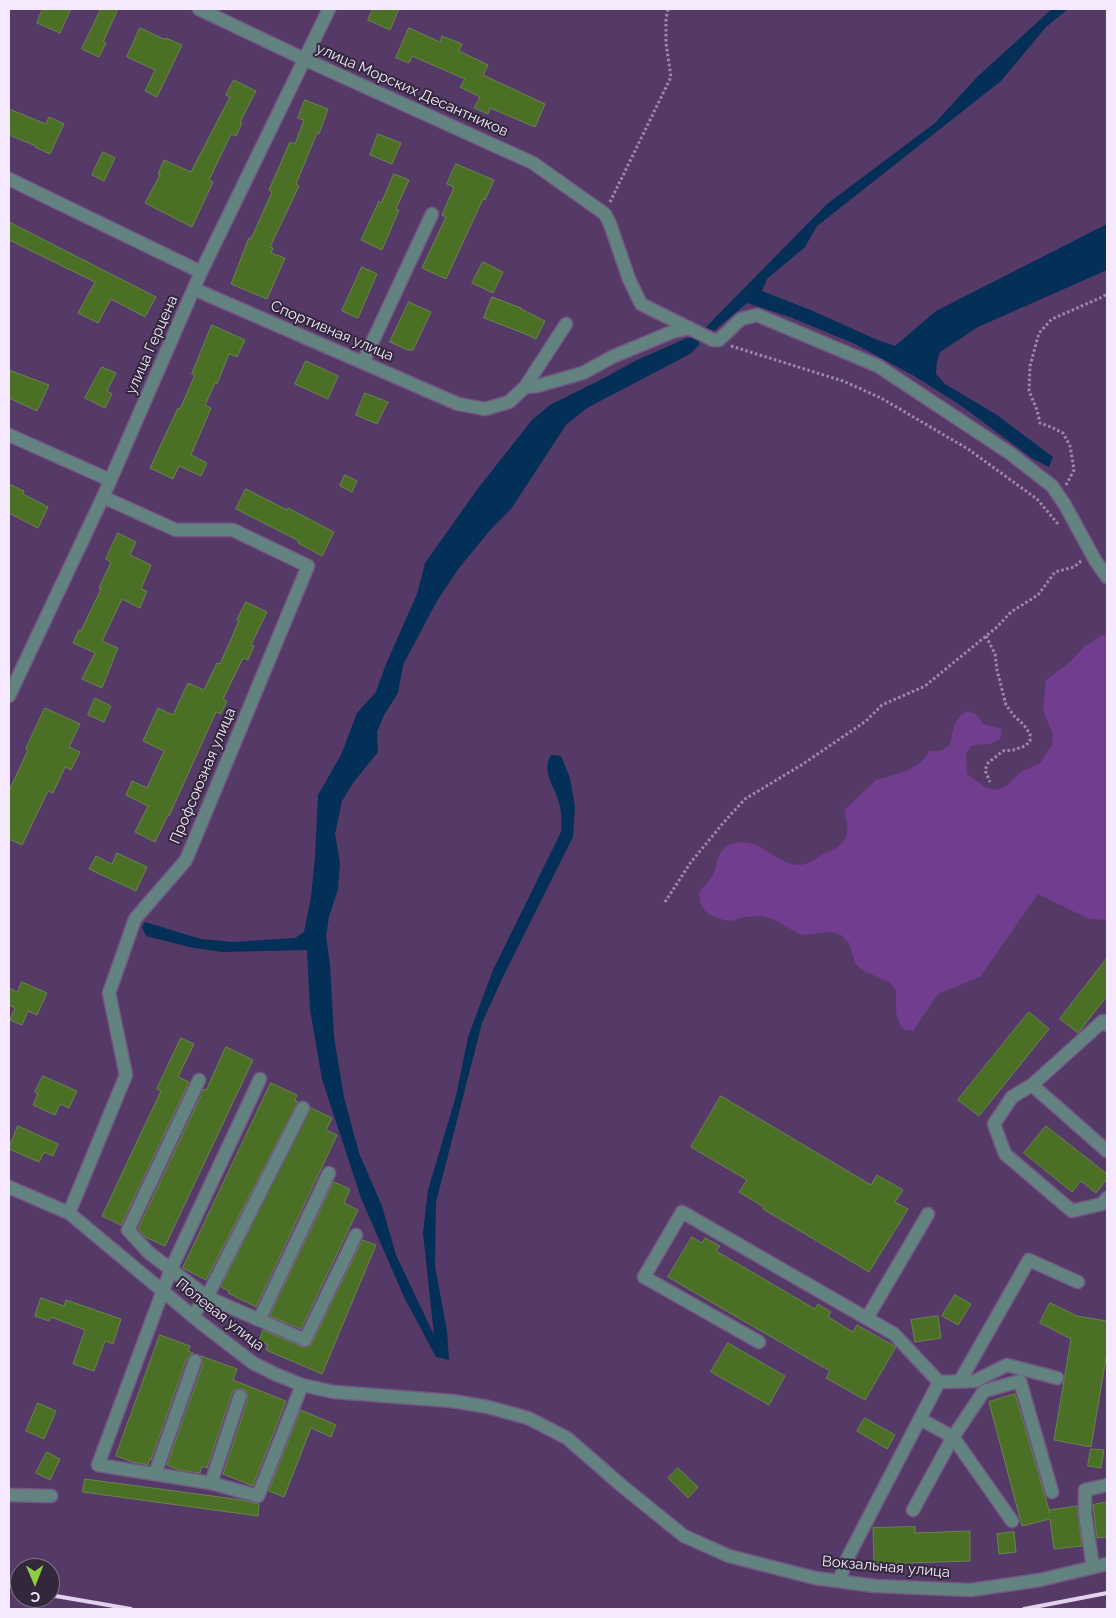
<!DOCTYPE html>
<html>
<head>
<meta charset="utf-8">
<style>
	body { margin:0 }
	#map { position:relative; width:1116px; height:1618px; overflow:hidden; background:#553967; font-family:Raleway,sans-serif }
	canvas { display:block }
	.frame { position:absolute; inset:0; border:10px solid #f5e8ff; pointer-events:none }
	.north { position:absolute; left:10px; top:1558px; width:50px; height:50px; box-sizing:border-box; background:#33273c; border:1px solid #81748a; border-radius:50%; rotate:179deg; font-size:14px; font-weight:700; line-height:20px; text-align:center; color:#f5e8ff }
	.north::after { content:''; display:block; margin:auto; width:18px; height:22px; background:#8ece43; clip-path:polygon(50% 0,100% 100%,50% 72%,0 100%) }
</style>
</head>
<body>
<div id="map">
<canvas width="1116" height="1618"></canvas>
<div class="frame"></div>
<div class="north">С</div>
</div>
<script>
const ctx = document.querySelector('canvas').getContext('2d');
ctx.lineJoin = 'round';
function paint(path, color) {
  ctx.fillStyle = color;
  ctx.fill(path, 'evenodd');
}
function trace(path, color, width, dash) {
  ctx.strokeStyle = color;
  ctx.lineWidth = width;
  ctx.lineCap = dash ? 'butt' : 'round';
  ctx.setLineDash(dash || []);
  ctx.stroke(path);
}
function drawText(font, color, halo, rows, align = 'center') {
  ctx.font = font + ' Raleway,sans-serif';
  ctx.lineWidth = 4;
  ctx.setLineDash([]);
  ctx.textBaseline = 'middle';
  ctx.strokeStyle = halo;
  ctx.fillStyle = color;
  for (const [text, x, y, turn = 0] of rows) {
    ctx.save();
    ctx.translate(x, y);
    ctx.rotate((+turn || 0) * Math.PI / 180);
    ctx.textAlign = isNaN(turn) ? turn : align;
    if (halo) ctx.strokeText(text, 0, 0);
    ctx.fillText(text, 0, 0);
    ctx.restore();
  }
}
const green = new Path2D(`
	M1102 635H1107V920L1089 919 1038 894 980 977 938 994 913 1031 904 1030C893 1016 897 1006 896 990L889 982 862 970 855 963 849 943 841 935 831 932 801 935 775 920 763 916 743 917 733 921 724 920 714 917 705 911 700 903 699 893C703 887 710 881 713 875 718 862 717 849 732 844 758 836 770 859 792 864 804 867 810 862 820 856 823 853 827 853 830 851 851 842 849 828 844 810L876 780 906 771 915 766 924 759 929 751H940L950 745C954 729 952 720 967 711L976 714 983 724 1002 729 1000 739 991 744 972 745 966 753 967 774 985 787 996 790 1005 787 1021 772 1040 763 1052 745 1053 735 1043 710 1046 680 1070 662 1084 647Z`);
const water = new Path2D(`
	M1052 9H1068L1046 27 1001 81 817 226 805 247 767 279 762 291 813 311 875 339 895 346 936 311 1107 224V270L978 327 940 352 937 361 936 374 945 384 997 415 1053 457 1049 467 1033 459 960 405 916 377 855 344 790 317 747 303 714 331 706 327 827 204 935 123 977 77Z
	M687 338H694L699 340V345L690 354 587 408 566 425 511 509 491 529 459 568 437 601 403 665 398 693 384 715 377 732 378 752 353 783 342 801 335 834 340 863 338 889 329 917 326 936 330 964 334 1037 344 1097 359 1153 382 1206 396 1255 434 1335 423 1233 428 1190 456 1096 468 1037 493 970 561 832C562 821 562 812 558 800 554 785 541 771 551 755L561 756 570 778 575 807 573 837 502 979 482 1023 436 1202 435 1266 447 1331 449 1360 436 1357 404 1297 361 1198 322 1079 310 1010 307 950 223 952 194 948 146 936 142 927 145 922 201 939 233 942 295 938 304 932 311 897 315 857 318 795 341 755 357 713 376 692 386 664 417 594 425 563 479 487 532 420 550 405 606 377 637 360Z`);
const building = new Path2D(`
	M43 9H71L60 33 37 23Z
	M101 9H118L103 42 106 43 99 57 82 49Z
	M373 9H399L390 30 368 20Z
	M140 28 166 40V38L182 45 157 97 145 91 155 70 127 57Z
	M409 28 440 42 442 36 462 44 459 51 488 65 483 75 545 104 535 127 490 108 488 114 474 108 480 97 460 87 465 79 412 56 409 63 396 58Z
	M234 80 256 91 240 122 242 123 236 136 231 134 209 180 213 182 192 227 145 203 160 175 158 174 164 160 191 172 230 97 226 95Z
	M305 100 328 109 319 134 317 133 296 184 299 186 270 247 273 248 271 253 285 258 267 299 231 284 249 238 251 239 272 192 269 190 290 142 295 144 304 120 298 118Z
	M9 109 46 124 49 117 64 124 50 154 35 147 36 146 9 135Z
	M378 134 401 143 392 164 370 155Z
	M103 152 115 158 104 181 92 175Z
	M456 164 494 180 485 200 483 199 446 279 422 268 446 217 442 215 454 187 447 184Z
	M394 174 409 180 396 209 399 210 382 250 361 240 379 201 381 203Z
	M9 222 156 297 145 317 111 299 98 323 78 313 95 282 9 240Z
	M483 262 503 272 493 293 472 283Z
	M362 267 377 274 358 318 342 311Z
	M492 297 521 308V309L545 321 536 339 523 333 484 318Z
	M409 302 431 312 413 350H408L390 342Z
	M212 325 245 340 237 357 229 354 217 384 215 383 205 405 211 408 191 455 207 463 201 476 179 466 173 479 150 468 178 408 180 409 195 375 192 374Z
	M306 361 338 376 328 399 295 384Z
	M102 367 116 373 107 391 112 394 105 408 85 398Z
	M9 370 49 385 37 411 9 398Z
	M365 393 388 402 377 424 356 415Z
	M345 475 357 481 352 492 340 486Z
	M9 484 24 491 23 494 48 507 38 528 9 513Z
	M246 489 287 510 288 508 334 532 322 556 298 543 299 541 236 509Z
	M118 533 136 542 130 555 151 565 141 589 147 591 140 608 122 599 102 641 118 648 102 688 82 679 95 653 73 643 79 630 81 631 101 589 99 588 111 562 106 559Z
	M246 602 267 612 251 645 254 646 248 660 243 658 223 699 227 701 221 714 216 712 169 816 168 815 155 842 135 832 148 806 126 795 132 781 147 788 164 751 143 741 158 708 173 715 188 683 204 690 217 663 220 664 239 621 237 620Z
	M95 698 111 706 104 722 88 715Z
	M45 708 80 724 69 747 80 752 71 770 65 767 53 793 48 791 22 845 9 839V791L28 750 26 749Z
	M117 853 147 867 136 891 89 869 96 856 112 864Z
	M1107 958V996L1078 1033 1060 1019Z
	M22 982 47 993 37 1015 28 1011 22 1025 10 1020 15 1008 9 1005V988L17 992Z
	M1029 1012 1049 1029 979 1116 958 1100Z
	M181 1038 194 1044 178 1077 189 1082 121 1225 102 1216 161 1091 157 1089Z
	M226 1047 253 1060 165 1246 145 1237 138 1229 204 1089 206 1090Z
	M43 1076 77 1091 69 1108 60 1104 55 1115 33 1105 38 1094 35 1092Z
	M271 1083 297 1095 295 1100 298 1102 206 1280 183 1268Z
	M721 1096 871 1185 877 1175 903 1190 895 1202 908 1209 869 1272 763 1209 764 1207 739 1192 747 1180 691 1147Z
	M311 1108 332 1118 326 1130 337 1135 256 1307 228 1293 229 1291 221 1287Z
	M18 1126 58 1144 53 1156 44 1152 39 1162 9 1149Z
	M1046 1126 1107 1174V1179L1096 1193 1081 1181 1072 1192 1024 1153Z
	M334 1182 350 1189 344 1203 358 1210 301 1329 270 1316Z
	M692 1237 702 1243 705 1238 720 1246 716 1251 815 1309 818 1304 831 1312 828 1317 853 1332 857 1325 896 1347 865 1400 826 1378 830 1371 668 1277Z
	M363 1240 376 1245 322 1374 266 1350 268 1345 259 1341 263 1330 302 1347 310 1346Z
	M955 1295 971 1304 958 1325 942 1316Z
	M41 1298 64 1306 66 1300 121 1319 113 1344 105 1341 94 1371 73 1364 85 1330 51 1317 49 1321 35 1316Z
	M1050 1303 1077 1316 1107 1321V1352L1091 1447 1054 1440 1071 1339 1040 1323Z
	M938 1316 941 1338 915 1342 911 1320Z
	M160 1335 190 1346 188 1351 193 1353 187 1358 151 1460 150 1459 148 1465 133 1462 116 1456Z
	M728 1343 785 1376 769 1405 711 1372Z
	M201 1356 237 1369 233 1380 286 1401 253 1486 223 1474 248 1399 246 1391 242 1388 235 1390 232 1393 207 1468 202 1466 200 1473 179 1470 167 1465 203 1364Z
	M1015 1394 1050 1513 1049 1510 1077 1506 1082 1546 1054 1549 1050 1519 1022 1526 989 1402Z
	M38 1403 56 1411 44 1439 26 1431Z
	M301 1410 336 1425 331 1437 311 1428 284 1497 269 1491Z
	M865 1418 895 1435 887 1449 857 1431Z
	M1091 1449 1104 1450 1101 1468 1088 1466Z
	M47 1452 60 1459 50 1480 36 1473Z
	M678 1468 698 1487 688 1498 668 1478Z
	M85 1479 242 1500 259 1504 258 1516 83 1492Z
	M1107 1502V1537L1097 1538 1093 1505Z
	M915 1527V1533L970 1531V1561L874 1564 873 1528Z
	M1014 1532 1016 1552 999 1554 997 1534Z`);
const path = new Path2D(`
	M610 202 671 77 666 43V19L668 9
	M731 346 843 381 881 398 968 449 1037 499 1058 524
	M1066 485 1074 470 1070 446 1063 433 1051 427 1040 423 1037 410 1029 391 1030 366 1039 333 1052 319 1100 298 1107 294
	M986 636 995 654 997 670 1006 705 1015 717 1024 725 1030 734V741L1025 746 1013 750 1003 751 988 763 985 770 990 782
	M665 902 691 862 724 822 745 799 803 764 866 721 882 705 925 686 997 627 1011 612 1038 595 1055 572 1074 567 1081 561`);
const minor = new Path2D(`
	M199 9 304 59 533 163 605 214 610 224 629 279 641 304 713 340H719L741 319 757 315 878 366 1011 454 1052 486 1065 505 1095 560 1107 577
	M9 179 201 272
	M194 289 458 404 485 409 509 402 525 387 566 324
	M363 362 432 214
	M525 387 537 386 583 373 612 357 672 332 690 328
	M9 435 110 480
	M9 696 103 497 201 272 329 9
	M1107 1025 1103 1021 1032 1085 1012 1097 994 1124 1005 1154 1072 1211 1102 1204 1107 1198
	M260 1079 171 1269 98 1465 211 1483 258 1496 302 1385
	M199 1080 128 1230 148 1252 207 1297 305 1340 356 1235
	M1032 1085 1107 1151
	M9 1187 69 1213 201 1323 253 1363 275 1374 302 1385 334 1392 452 1401 488 1407 528 1418 567 1438 622 1486 684 1536 729 1556 815 1578 875 1586 971 1590 1040 1580 1107 1564
	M69 1213 126 1075 109 993 135 919 186 860 308 566 233 530H176L103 497
	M192 1316 207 1297 303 1108
	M867 1318 928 1214
	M259 1320 329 1173
	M759 1342 644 1277 682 1212 894 1334 939 1382 848 1557 839 1581
	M960 1381 1029 1260 1078 1282
	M939 1382 975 1381 1007 1365 1057 1378
	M920 1419 953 1437 1012 1521
	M155 1474 195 1361
	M211 1483 240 1396
	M9 1495 51 1496
	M913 1510 953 1437 984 1391 1020 1381 1052 1492
	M1093 1567 1085 1514V1490L1107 1485`);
const rail = new Path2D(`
	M9 1585 20 1588
	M50 1595 131 1609
	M1024 1609 1107 1593`);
const streetNames = [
	["улица Морских Десантников",412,90,24],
	["Спортивная улица",332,331,23],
	["улица Герцена",152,345,-66],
	["Профсоюзная улица",203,776,-67],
	["Полевая улица",220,1315,38],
	["Вокзальная улица",886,1567,5]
];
paint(green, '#703d8f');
paint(water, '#043057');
paint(building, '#4b6f24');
trace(building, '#698450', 1);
trace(minor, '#725882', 15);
trace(path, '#9f8aad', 3, [2.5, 2.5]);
trace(minor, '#638381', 12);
trace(rail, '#e2d3ed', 4);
drawText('15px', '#f5e8ff', '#33273c', streetNames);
</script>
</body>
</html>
